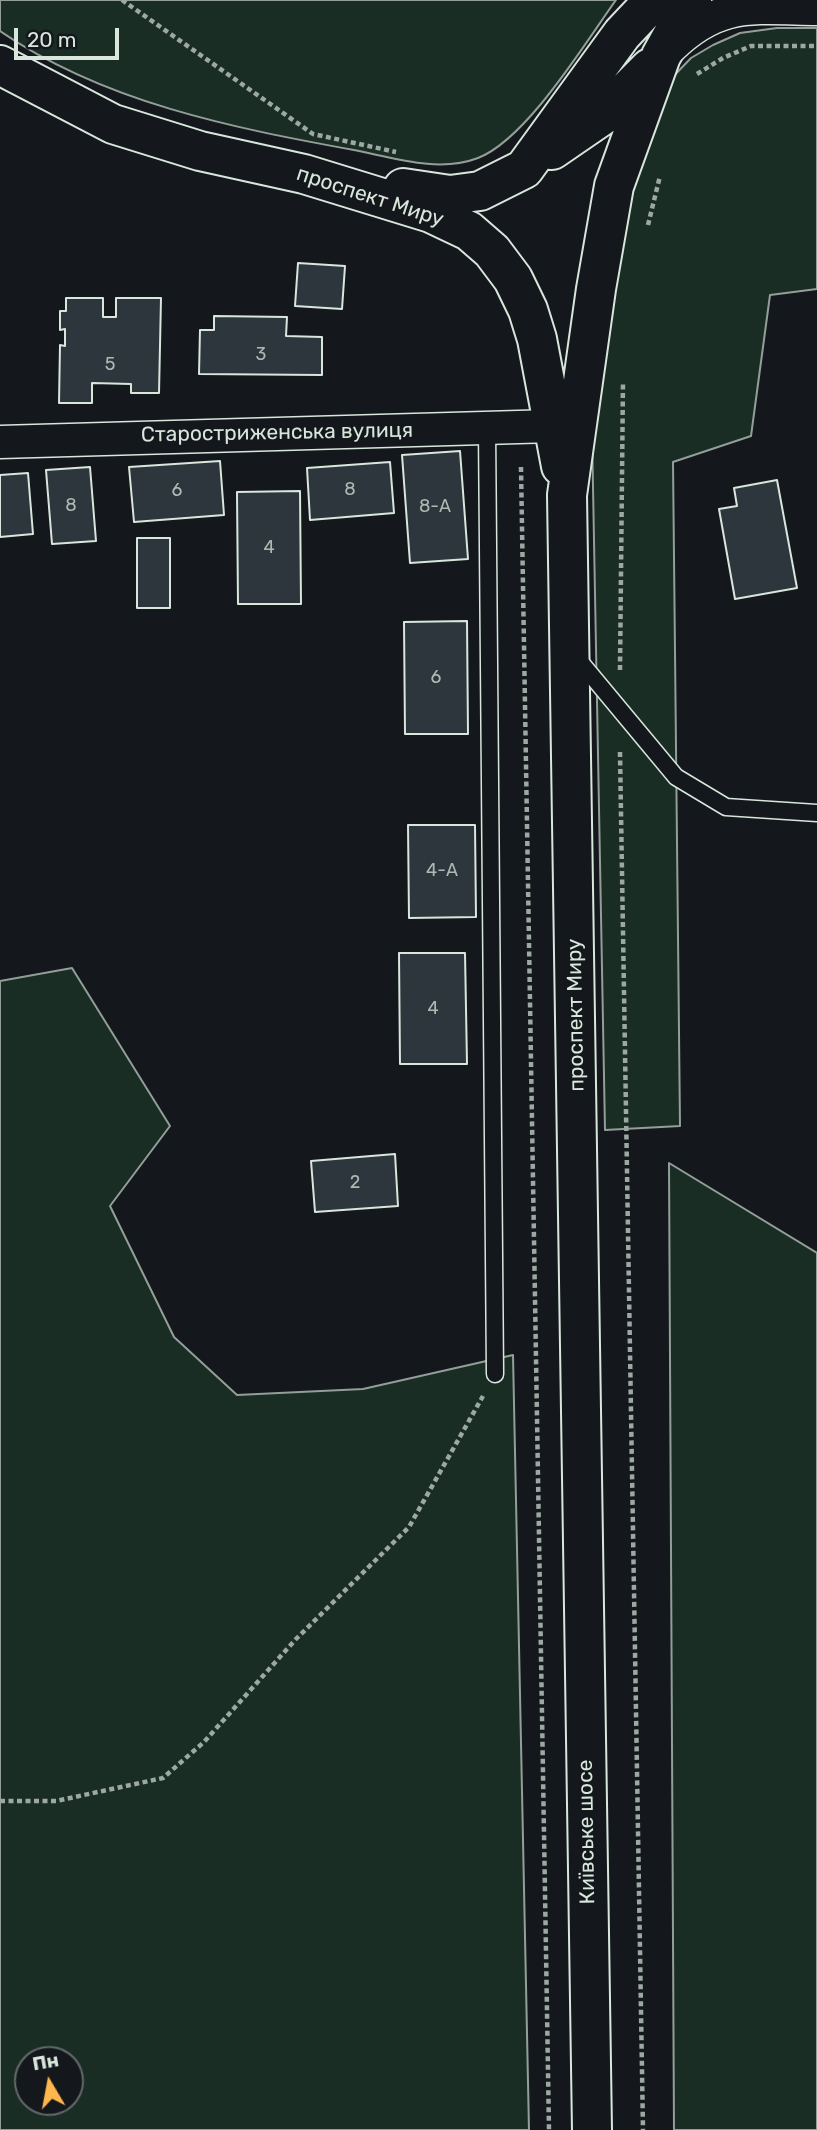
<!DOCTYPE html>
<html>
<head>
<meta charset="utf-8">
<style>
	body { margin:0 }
	#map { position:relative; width:817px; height:2130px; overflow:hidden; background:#14181c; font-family:Rubik,sans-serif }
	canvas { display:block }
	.north { position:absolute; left:14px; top:2046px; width:70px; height:70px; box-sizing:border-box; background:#14181c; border:2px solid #626a69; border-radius:50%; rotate:350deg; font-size:19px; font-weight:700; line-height:28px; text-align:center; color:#d8e6dc }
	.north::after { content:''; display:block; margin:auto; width:24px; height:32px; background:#ffb74d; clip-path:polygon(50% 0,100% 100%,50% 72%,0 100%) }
	.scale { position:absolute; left:14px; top:28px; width:105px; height:32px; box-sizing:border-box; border:4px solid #d8e6dc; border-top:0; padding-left:9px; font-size:21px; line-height:24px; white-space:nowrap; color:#d8e6dc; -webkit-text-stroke:5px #14181c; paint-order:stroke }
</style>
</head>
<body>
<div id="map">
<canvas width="817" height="2130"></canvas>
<div class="north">Пн</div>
<div class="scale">20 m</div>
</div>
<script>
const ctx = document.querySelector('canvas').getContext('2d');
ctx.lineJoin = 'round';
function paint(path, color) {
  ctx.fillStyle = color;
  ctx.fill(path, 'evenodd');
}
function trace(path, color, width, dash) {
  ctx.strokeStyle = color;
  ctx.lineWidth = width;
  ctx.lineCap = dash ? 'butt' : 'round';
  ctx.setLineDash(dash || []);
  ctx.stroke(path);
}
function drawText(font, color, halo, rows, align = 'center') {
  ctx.font = font + ' Rubik,sans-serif';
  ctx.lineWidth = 5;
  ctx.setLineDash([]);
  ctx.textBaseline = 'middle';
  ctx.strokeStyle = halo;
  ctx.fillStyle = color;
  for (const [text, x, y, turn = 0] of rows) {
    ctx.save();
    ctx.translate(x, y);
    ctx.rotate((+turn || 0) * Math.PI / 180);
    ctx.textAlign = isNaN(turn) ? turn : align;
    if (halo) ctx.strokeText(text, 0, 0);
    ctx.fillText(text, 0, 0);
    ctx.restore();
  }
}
const green = new Path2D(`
	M0 0H616C585 43 527 139 478 158 439 173 394 158 354 150 233 128 103 102 0 31Z
	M777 28H817V289L770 295 751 436 673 462 680 1126 605 1130 592 433 610 243 668 82 691 58 713 45 740 33Z
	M72 968 170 1126 110 1206 174 1337 237 1395 363 1389 513 1355 529 2130H0V981ZM28 2060H70V2102H28Z
	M669 1163 817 1253V2130H674Z`);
const building = new Path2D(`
	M298 263 345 266 342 309 295 306Z
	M66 298H103V317H116V298H161L159 393H131V384L92 383V403H59L60 345 65 346V329L60 330V311H66Z
	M214 316 287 317 286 336 322 337V375L199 374 200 330H214Z
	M460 451 468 559 410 563 402 455Z
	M220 461 224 515 134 522 129 467Z
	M390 462 394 513 310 520 307 468Z
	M90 467 96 541 52 544 46 470Z
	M28 473 33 534 0 537V475Z
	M777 480 797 588 735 599 719 509 737 506 734 488Z
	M300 491 301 604H238L237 492Z
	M137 538H170V608H137Z
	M467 621 468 734H405L404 622Z
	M408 825H475L476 917 409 918Z
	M399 953H465L467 1064H400Z
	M395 1154 398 1206 315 1212 311 1161Z`);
const path = new Path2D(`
	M122 0 313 134 396 152
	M697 74 723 58 751 46H817
	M648 225 660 176
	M521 467 549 2130
	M620 670 623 381
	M620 752 643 2130
	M0 1801H56L163 1778 204 1742 296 1639 409 1527 483 1396`);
const service = new Path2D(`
	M487 428 495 1374
	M577 658 676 777 726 807 817 813`);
const minor = new Path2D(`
	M670 48C719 0 753 8 817 9
	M0 442 553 426`);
const primary = new Path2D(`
	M0 65 113 124 200 151 304 174 431 213 469 231 492 251 513 279 528 310 537 339 561 466
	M552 150 603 115 650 68
	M403 188 450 195 480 191 524 169 622 34 654 0
	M592 2130 567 495 596 289 614 186 661 56 692 0`);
const numberNames = [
	["3",261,355],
	["5",110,365],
	["8",350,490],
	["6",177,491],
	["8",71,506],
	["8-А",435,507],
	["4",269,548],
	["6",436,678],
	["4-А",442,871],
	["4",433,1009],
	["2",355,1183]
];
const streetNames = [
	["проспект Миру",370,197,18],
	["Старостриженська вулиця",277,433,-1],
	["проспект Миру",576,1015,-91],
	["Київське шосе",587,1832,-91]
];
paint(green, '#1a2d24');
trace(green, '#939e99', 2);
paint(building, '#2c363c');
trace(building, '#d8e6dc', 2);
trace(service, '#d8e6dc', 19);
trace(minor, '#d8e6dc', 35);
trace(primary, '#d8e6dc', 42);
trace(path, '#9da8a2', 4.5, [5, 3.5]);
trace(service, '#14181c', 16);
trace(minor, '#14181c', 32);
trace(primary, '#14181c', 38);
drawText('18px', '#adbab4', null, numberNames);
drawText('21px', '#d8e6dc', '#14181c', streetNames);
</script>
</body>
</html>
